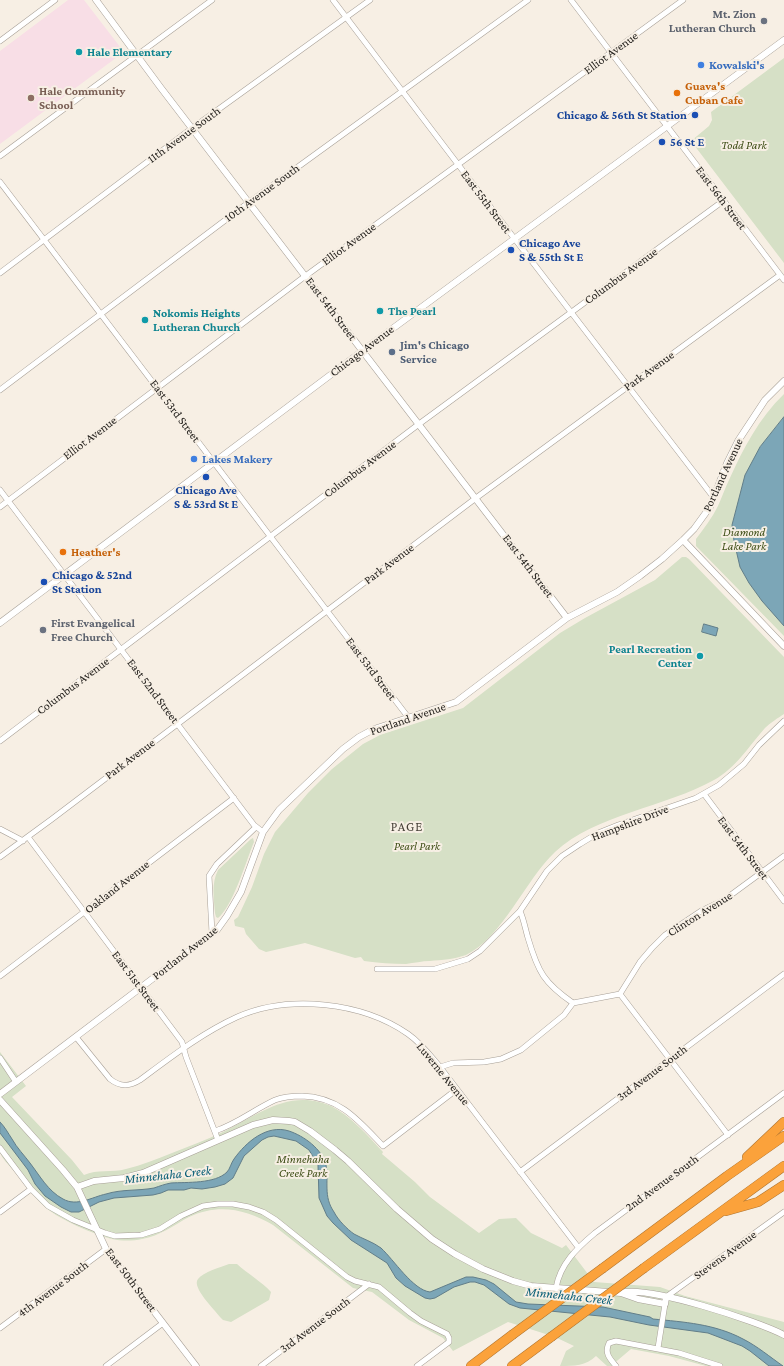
<!DOCTYPE html>
<html>
<head>
<meta charset="utf-8">
<style>
	body { margin:0 }
	canvas { display:block; background:#f7efe4 }
</style>
</head>
<body>
<canvas width="784" height="1366"></canvas>
<script>
const ctx = document.querySelector('canvas').getContext('2d');
ctx.lineJoin = 'round';
function paint(path, color) {
  ctx.fillStyle = color;
  ctx.fill(path, 'evenodd');
}
function trace(path, color, width, dash) {
  ctx.strokeStyle = color;
  ctx.lineWidth = width;
  ctx.lineCap = dash ? 'butt' : 'round';
  ctx.setLineDash(dash || []);
  ctx.stroke(path);
}
function drawText(font, color, halo, rows, align = 'center') {
  ctx.font = font + ' "Crimson Pro",serif';
  ctx.lineWidth = 4;
  ctx.setLineDash([]);
  ctx.textBaseline = 'middle';
  ctx.strokeStyle = halo;
  ctx.fillStyle = color;
  for (const [text, x, y, turn = 0] of rows) {
    ctx.save();
    ctx.translate(x, y);
    ctx.rotate((+turn || 0) * Math.PI / 180);
    ctx.textAlign = isNaN(turn) ? turn : align;
    if (halo) ctx.strokeText(text, 0, 0);
    ctx.fillText(text, 0, 0);
    ctx.restore();
  }
}
const education = new Path2D(`
	M68 0H84L124 52 0 144V51Z`);
const green = new Path2D(`
	M784 58V263L691 141 709 126 712 120 711 112Z
	M784 394V636L696 546V539C704 528 712 518 718 506 722 497 725 488 729 480 743 449 759 418 784 394Z
	M682 557H686L689 559 784 657V714C778 718 770 723 765 728 749 746 736 768 714 780 666 807 596 814 555 852 526 879 502 938 466 955 455 959 442 960 430 961 422 961 414 963 406 964 392 964 378 963 364 961L361 957 355 958 305 943 266 952 259 949 246 934 244 928 235 926 234 920 238 917 252 887 264 854 275 832 308 793 332 769 363 744 380 735 463 708 560 633 585 618 655 580Z
	M253 838 254 842C246 861 233 906 218 918L216 917 215 913C214 898 211 884 218 870L251 839Z
	M0 1052 26 1086 12 1097 72 1160 84 1175C97 1169 112 1173 126 1169 142 1165 157 1159 172 1153 189 1146 206 1140 223 1132 254 1117 283 1093 319 1102 323 1103 327 1104 331 1106 351 1116 367 1135 383 1152L382 1154 415 1182 430 1197 479 1233 499 1219 516 1218 531 1233 562 1248 566 1245 594 1282 660 1287 685 1296 784 1322V1366H706L669 1356 631 1349 611 1366H607L596 1356C586 1366 574 1366 560 1366L566 1351 574 1346 555 1337 508 1322 453 1351 443 1338 409 1320 372 1292 353 1288 273 1225C246 1209 218 1203 189 1217 174 1225 160 1236 142 1239 133 1241 121 1241 112 1239 93 1234 61 1220 46 1208 34 1197 24 1184 14 1171 10 1166 1 1158 0 1152 0 1144 0 1133 0 1125 0 1100 0 1076 0 1052Z
	M229 1264H237C248 1274 262 1282 271 1292L269 1300 231 1322 223 1320 220 1317C215 1310 191 1287 198 1279 203 1272 221 1267 229 1264Z`);
const water = new Path2D(`
	M784 417V626L762 601 749 583 740 567 734 541 732 525 745 475 760 447Z
	M704 624 718 628 716 636 702 632Z
	M0 1122C5 1127 8 1133 12 1139 17 1148 24 1155 30 1163 40 1176 48 1191 63 1199 77 1207 92 1197 106 1194 122 1189 138 1191 154 1188 160 1186 165 1184 171 1183 187 1182 215 1184 227 1172 230 1169 231 1163 234 1159 246 1142 267 1124 289 1131 304 1136 322 1149 326 1165 329 1182 323 1196 334 1212 338 1220 347 1229 354 1234 363 1239 373 1242 381 1248 394 1260 413 1290 430 1292L466 1277H473L486 1280 494 1284 516 1302 528 1304 603 1307 650 1317 653 1319C684 1322 715 1324 743 1339 757 1346 770 1357 783 1366H769L750 1351 742 1346 708 1333 649 1325 610 1317 520 1308 509 1304 484 1285 475 1282H470L454 1287 435 1298 430 1299 425 1298 405 1286 396 1278 387 1263 351 1240 333 1223 327 1216 319 1198 318 1165 309 1150 296 1141 274 1136 268 1137 262 1140 244 1156 233 1178 225 1184 215 1187 202 1189 191 1188 184 1190H168L161 1193 153 1195 114 1198 99 1202 79 1212H71L61 1207 45 1196 35 1184 28 1170 0 1133Z`);
const minor = new Path2D(`
	M333 0 514 238 714 498
	M571 0 784 280
	M0 41 55 0
	M0 156 212 0
	M0 182 408 717
	M0 273 187 132 370 0
	M0 390 244 206 528 0
	M0 490 254 825 263 832
	M0 507 300 280 683 0
	M0 741 419 424 723 201
	M704 794 784 901
	M0 829 23 841
	M28 837 182 1042 186 1057 218 1140
	M0 857 52 819 476 498 780 275
	M520 911C524 920 525 928 528 938 538 972 544 983 573 1003
	M212 933 209 876 217 864 256 827
	M377 969H435L468 959 480 951 520 911 547 871 562 856 580 844 598 833 618 825 696 798 719 785 744 764 759 745 784 721
	M0 976 234 798
	M620 994 728 1135
	M76 1037 110 1079C120 1087 129 1087 140 1080 171 1057 202 1033 237 1017 289 994 362 1002 408 1034 421 1043 430 1055 440 1067L578 1247
	M0 1058 16 1082
	M440 1067 453 1063 484 1062 501 1059 521 1050 564 1015 573 1003 620 994 640 962 652 948 665 935 701 911 724 900 784 856
	M215 1131C237 1124 255 1109 275 1100 283 1097 293 1096 302 1096 340 1097 359 1121 383 1146L456 1090
	M0 1148 31 1189 48 1206 73 1220 105 1233 115 1236 141 1235 160 1229 181 1216 203 1206 218 1204H233L249 1207 263 1212 276 1220 347 1277 355 1281 379 1287 410 1313 421 1321 447 1334 449 1338V1342L417 1366
	M520 1172 784 974
	M0 1212 31 1189
	M556 1288C560 1264 577 1248 595 1233L784 1093
	M666 1297 784 1212
	M0 1328 106 1249
	M658 1348 665 1304
	M106 1366 163 1323
	M261 1366 369 1284
	M616 1366C610 1359 604 1353 609 1343L616 1341 679 1353 720 1366`);
const tertiary = new Path2D(`
	M96 0 161 88 567 618
	M683 540 784 646
	M0 623 369 346 784 40
	M0 1094 217 930 227 916 241 892 263 832 279 810 343 749 359 737 374 729 456 702 567 618 617 592 640 576 662 559 683 540 694 529 710 507 727 463 738 441 765 400 784 381
	M0 1100 63 1170 77 1187 106 1249 196 1366
	M77 1187 94 1181 124 1178 143 1173 253 1125 273 1120 289 1121 295 1122 310 1131 335 1150 348 1161 397 1209 432 1239 455 1254 483 1269 513 1281 531 1286 621 1293 638 1299 665 1304 666 1297
	M621 1293C648 1285 757 1321 784 1335`);
const motorway = new Path2D(`
	M747 1157 784 1122
	M726 1211 758 1202 784 1185
	M603 1268 727 1176 784 1136
	M644 1268 784 1166
	M471 1366 512 1335
	M512 1366 551 1337`);
const motorwayBridge = new Path2D(`
	M512 1335 603 1268
	M551 1337 644 1268`);
const markers = [
	[764,21,4,"#6b7280"],
	[79,52,4,"#0f9aa8"],
	[701,65,4,"#3f7fe0"],
	[677,93,4,"#e8710a"],
	[31,98,4,"#8d6e63"],
	[695,115,4,"#1a4fb4"],
	[662,142,4,"#1a4fb4"],
	[511,250,4,"#1a4fb4"],
	[380,311,4,"#0f9aa8"],
	[145,320,4,"#0f9aa8"],
	[392,352,4,"#5c6f8a"],
	[194,459,4,"#3f7fe0"],
	[206,477,4,"#1a4fb4"],
	[63,552,4,"#e8710a"],
	[44,582,4,"#1a4fb4"],
	[43,630,4,"#6b7280"],
	[700,656,4,"#0f9aa8"]
];
const worshipNames = [
	["Mt. Zion",756,14],
	["Lutheran Church",756,28],
	["First Evangelical",51,623,"left"],
	["Free Church",51,637,"left"]
];
const cultureNames = [
	["Hale Elementary",87,52],
	["The Pearl",388,311],
	["Nokomis Heights",153,313],
	["Lutheran Church",153,327],
	["Pearl Recreation",692,649,"right"],
	["Center",692,663,"right"]
];
const streetNames = [
	["Elliot Avenue",611,53,-36],
	["11th Avenue South",184,135,-36],
	["10th Avenue South",262,193,-36],
	["East 56th Street",721,198,53],
	["East 55th Street",486,202,53],
	["Elliot Avenue",349,244,-36],
	["Columbus Avenue",621,276,-36],
	["East 54th Street",331,309,53],
	["Chicago Avenue",362,351,-37],
	["Park Avenue",649,371,-36],
	["East 53rd Street",175,411,53],
	["Elliot Avenue",90,438,-37],
	["Columbus Avenue",360,469,-37],
	["Portland Avenue",723,475,-65],
	["Park Avenue",389,564,-37],
	["East 54th Street",528,566,53],
	["East 53rd Street",371,669,53],
	["Columbus Avenue",73,686,-37],
	["East 52nd Street",153,691,53],
	["Portland Avenue",408,719,-19],
	["Park Avenue",130,759,-37],
	["Hampshire Drive",630,823,-21],
	["East 54th Street",743,848,53],
	["Oakland Avenue",117,887,-38],
	["Clinton Avenue",700,914,-32],
	["Portland Avenue",185,953,-38],
	["East 51st Street",136,981,53],
	["3rd Avenue South",652,1073,-37],
	["Luverne Avenue",443,1074,51],
	["2nd Avenue South",662,1183,-36],
	["Stevens Avenue",725,1255,-36],
	["East 50th Street",131,1280,53],
	["4th Avenue South",53,1289,-37],
	["3rd Avenue South",315,1325,-37]
];
const shopNames = [
	["Kowalski's",709,65],
	["Lakes Makery",202,459]
];
const foodNames = [
	["Guava's",685,86],
	["Cuban Cafe",685,100],
	["Heather's",71,552]
];
const educationNames = [
	["Hale Community",39,91],
	["School",39,105]
];
const transitNames = [
	["Chicago & 56th St Station",687,115,"right"],
	["56 St E",670,142],
	["Chicago Ave",519,243],
	["S & 55th St E",519,257],
	["Chicago Ave",206,490,"center"],
	["S & 53rd St E",206,504,"center"],
	["Chicago & 52nd",52,575],
	["St Station",52,589]
];
const parkNames = [
	["Todd Park",744,145],
	["Diamond",744,532],
	["Lake Park",744,546],
	["Pearl Park",417,846],
	["Minnehaha",303,1159],
	["Creek Park",303,1173]
];
const serviceNames = [
	["Jim's Chicago",400,345],
	["Service",400,359]
];
const neighbourhoodNames = [
	["PAGE",407,827]
];
const waterNames = [
	["Minnehaha Creek",168,1175,-6],
	["Minnehaha Creek",569,1296,6]
];
paint(education, '#f8dee6');
paint(green, '#d6e0c6');
paint(water, '#7ca6b7');
trace(water, '#627e89', 1);
trace(minor, '#a79f96', 6);
trace(tertiary, '#a79f96', 7);
trace(motorway, '#b07531', 10);
trace(minor, '#fff', 5);
trace(tertiary, '#fff', 6);
trace(motorway, '#fba23b', 9);
trace(motorwayBridge, '#b07531', 10, []);
trace(motorwayBridge, '#fba23b', 9);
for (const [x, y, r, color] of markers) {
  const dot = new Path2D();
  dot.arc(x, y, r, 0, 2 * Math.PI);
  ctx.fillStyle = color;
  ctx.fill(dot);
  trace(dot, '#f7efe4', 1.5);
}
drawText('bold 12px', '#5b616d', '#f7efe4', worshipNames, 'right');
drawText('bold 12px', '#0d838f', '#f7efe4', cultureNames, 'left');
drawText('12px', '#25221e', '#f7efe4', streetNames);
drawText('bold 12px', '#366cbe', '#f7efe4', shopNames, 'left');
drawText('bold 12px', '#c56008', '#f7efe4', foodNames, 'left');
drawText('bold 12px', '#785e54', '#f7efe4', educationNames, 'left');
drawText('bold 12px', '#164399', '#f7efe4', transitNames, 'left');
drawText('italic 12px', '#3e4e16', '#f7efe4', parkNames);
drawText('bold 12px', '#4e5e75', '#f7efe4', serviceNames, 'left');
ctx.letterSpacing = '1px';
drawText('13px', '#474138', '#f7efe4', neighbourhoodNames);
ctx.letterSpacing = '0px';
drawText('italic 13px', '#055c75', '#f7efe4', waterNames);
</script>
</body>
</html>
